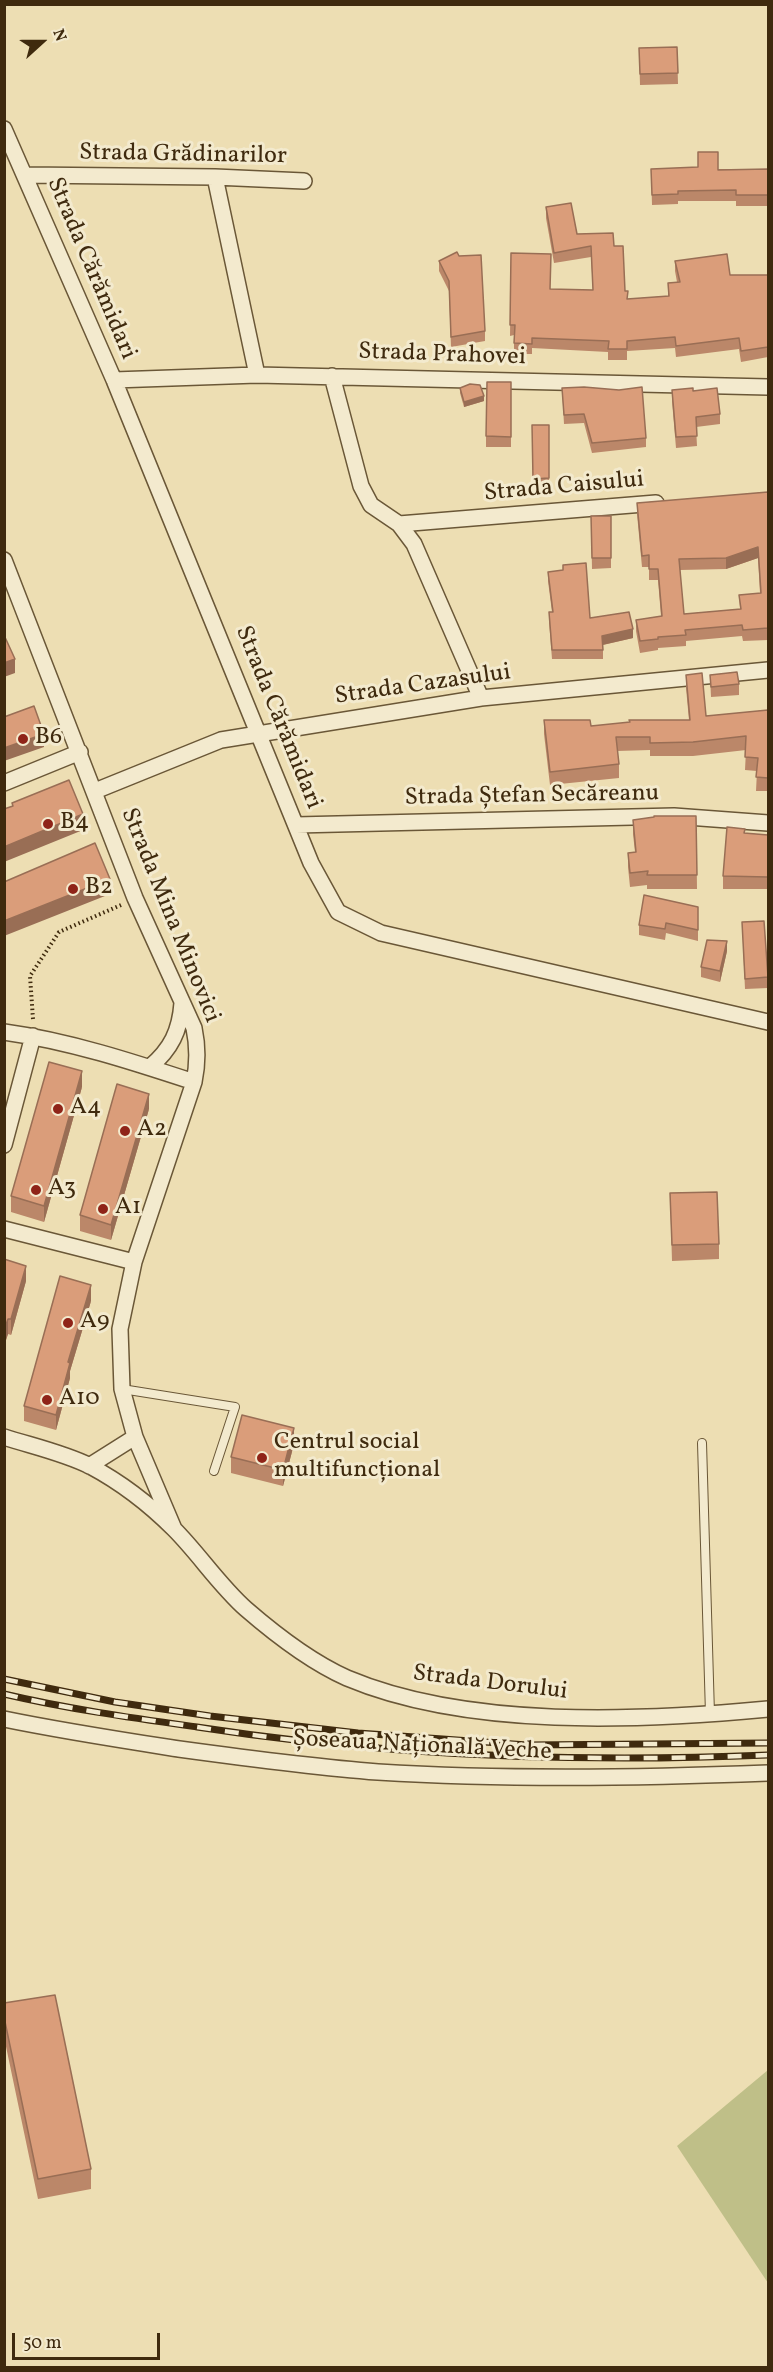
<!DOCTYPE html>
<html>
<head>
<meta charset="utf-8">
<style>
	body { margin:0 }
	#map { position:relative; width:773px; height:2372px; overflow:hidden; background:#eddeb3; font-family:Vollkorn,serif }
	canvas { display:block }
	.frame { position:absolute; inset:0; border:6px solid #3f2a0e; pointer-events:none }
	.north { position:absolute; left:12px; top:12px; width:60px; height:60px; -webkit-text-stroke:4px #f3eace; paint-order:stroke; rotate:69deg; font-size:16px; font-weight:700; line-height:24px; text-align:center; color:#3f2a0e }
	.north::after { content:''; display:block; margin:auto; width:21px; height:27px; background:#3f2a0e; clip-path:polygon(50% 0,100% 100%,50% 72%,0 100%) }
	.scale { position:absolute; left:12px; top:2333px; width:148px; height:27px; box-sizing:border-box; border:3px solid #3f2a0e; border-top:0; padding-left:8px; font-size:18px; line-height:21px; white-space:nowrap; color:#3f2a0e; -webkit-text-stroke:4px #f3eace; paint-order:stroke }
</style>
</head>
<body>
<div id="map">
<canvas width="773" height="2372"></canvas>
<div class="frame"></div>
<div class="north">N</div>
<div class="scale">50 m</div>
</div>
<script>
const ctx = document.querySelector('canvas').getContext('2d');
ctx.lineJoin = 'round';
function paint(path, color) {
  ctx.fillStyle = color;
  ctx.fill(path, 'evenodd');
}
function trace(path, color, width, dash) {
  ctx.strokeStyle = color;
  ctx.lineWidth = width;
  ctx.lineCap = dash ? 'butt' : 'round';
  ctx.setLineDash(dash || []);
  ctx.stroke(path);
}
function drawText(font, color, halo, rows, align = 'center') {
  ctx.font = font + ' Vollkorn,serif';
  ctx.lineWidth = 6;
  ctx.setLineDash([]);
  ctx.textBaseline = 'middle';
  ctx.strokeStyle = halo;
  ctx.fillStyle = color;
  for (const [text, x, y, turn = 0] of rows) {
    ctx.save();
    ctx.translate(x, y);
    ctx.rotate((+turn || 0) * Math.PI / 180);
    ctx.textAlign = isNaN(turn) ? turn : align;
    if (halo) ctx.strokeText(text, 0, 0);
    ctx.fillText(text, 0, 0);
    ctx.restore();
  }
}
const green = new Path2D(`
	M768 2070V2283L677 2146Z`);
const path = new Path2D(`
	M33 1019 30 976 59 932 121 905`);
const lane = new Path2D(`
	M122 1389 235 1407 214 1471
	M702 1443 710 1714`);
const street = new Path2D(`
	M4 129 114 380 311 863 338 912 381 933 768 1022
	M25 175 215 177 304 181
	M215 177 257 375
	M332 376 361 486 371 505 399 524 414 544 481 698
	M114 380 257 375 768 387
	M399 524 656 503
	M4 560 135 898 194 1028C198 1047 198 1063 194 1082L134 1262 120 1329 122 1389 135 1437 174 1529
	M4 783 80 752
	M95 791 221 740 481 698 768 670
	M296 825 674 816 768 823
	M4 1032C69 1041 133 1062 194 1082
	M150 1067C171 1049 180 1031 182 1003
	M4 1145 33 1036
	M4 1229 134 1262
	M4 1437C32 1446 64 1453 90 1466 120 1482 150 1505 174 1529 199 1554 219 1585 246 1609 276 1635 311 1662 347 1678 468 1729 640 1721 768 1709
	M89 1466 135 1437
	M4 1719C62 1731 121 1740 179 1749 245 1758 311 1767 378 1772 507 1780 639 1778 768 1773`);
const rail = new Path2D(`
	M4 1679 115 1702 210 1716 358 1733 527 1745 768 1743
	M4 1694C68 1709 133 1718 197 1727 386 1756 578 1763 768 1755`);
const wall = new Path2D(`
	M677 47 678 84 640 85 639 48Z
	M651 169H768V206H736V201H678V204L652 205Z
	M546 207 577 234 614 246 627 299 668 296V283L677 282 675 271V261L730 275H768V357L741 362 739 349 676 357 675 348 627 351V360H608V352L532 348V354H514V335L510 336 511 253 551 289 593 290 591 257 554 263 546 218Z
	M439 261 485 331V341L451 347 449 291 439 271Z
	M511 382V447H486V436Z
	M460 388 484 401 464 407 460 393Z
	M562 388 646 438V447L592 453 584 423 564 424Z
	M672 390 693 391 720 414V424L696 427 697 446 676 448 672 401Z
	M532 425H549V489H533Z
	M768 492V640L743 641 742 636 686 641V646L658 648V650L640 653 636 631V620L661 616 658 580H649V567H642L637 514V503ZM758 558 760 593 739 595 740 609 684 614 680 570 726 569Z
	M591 516H611V568L592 569Z
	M548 572 590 618 633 638 603 645V659H552L549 621V612H552L548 581Z
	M686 675 706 716 768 710V791H756L757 771 745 770 746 750 693 756H650V750L617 751 619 764V778L550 785 544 734V720L591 726 689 720 686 688Z
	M710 675 739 684V695L711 697Z
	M696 816 697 889H647V885L630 887 628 867V853L635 852 633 834V820Z
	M745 833 768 835V889H723V876Z
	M698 907V941L666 933 665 940 639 935V925Z
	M742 922 768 977V988L745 989Z
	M727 951 720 982 701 977V967Z
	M82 1087 44 1222 11 1212V1196Z
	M149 1109 111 1240 80 1231V1215Z
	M670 1193 719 1244V1259L672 1261Z
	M4 1259 26 1281 11 1335 8 1334 4 1346Z
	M91 1301 70 1371V1378L56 1430 24 1421V1406Z
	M294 1444 283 1486 231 1473V1457Z
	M4 2003 91 2169V2189L38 2199 4 2037Z`);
const shadedWall = new Path2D(`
	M484 396V401L464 407V402Z
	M758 547V558L726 569V558Z
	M633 629V638L602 645V636Z
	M15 659V673L4 677V663Z
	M44 734V747L4 761V748Z
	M83 814V830L4 862V847Z
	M110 879V894L4 936V921Z
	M727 941V951L720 982V971Z
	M82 1071V1087L44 1222V1206Z
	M149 1094V1109L111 1240V1225Z
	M26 1266V1281L11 1335V1319Z
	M91 1285V1301L70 1371V1378L56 1430V1415L68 1362Z
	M8 1319V1334L4 1346V1330Z
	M294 1428V1444L283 1486V1470Z`);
const building = new Path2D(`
	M677 47 678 73 640 74 639 48Z
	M698 152H718V170L768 169V195H736V190L678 191V194L652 195 651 169 698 167Z
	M571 203 577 234 613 233 614 246H623L625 291H628L627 299 669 296 668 283 680 282 675 261 727 254 730 275H768V347L741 351 739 338 676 346 675 337 627 341V349H608L609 341 532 338V344L514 343 515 325H510L511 253 551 254 550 289 593 290 591 246 554 253 546 207Z
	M457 252 459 256 481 255 485 331 451 337 449 281 439 261Z
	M487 382H511V437L486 436Z
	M470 384 480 385 484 396 464 402 460 388Z
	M584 387 619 390 642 387 646 438 592 443 584 414 564 415 562 388Z
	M693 388V391L717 388 720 414 696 417 697 436 676 437 672 390Z
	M532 425H549V478L533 479Z
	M768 492V628L743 630 742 625 685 630 686 635 658 637V639L640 641 636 620 662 616 658 569H649V555L642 556 637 503ZM758 547 761 593 739 595 741 609 684 614 679 559 726 558Z
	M591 516H611V558H592Z
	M586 563 590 618 629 612 633 629 602 636 603 650H552L549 612H553L548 572 563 570V565Z
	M4 635 15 659 4 663Z
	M737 672 739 684 711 687 710 675Z
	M702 673 706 716 768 710V778L756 777 758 758 745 757 746 736 693 742 650 743V737H616L619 764 550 772 544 720H590L591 726 630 722 629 720H690L686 675Z
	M34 706 44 734 4 748V717Z
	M69 780 83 814 4 847V809L13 806 12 803Z
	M654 816H696L697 875H647L648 871 630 873 628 853 636 852 633 820 654 817Z
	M727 827 745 829 744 833 768 835V877L723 876Z
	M95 843 110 879 4 921V882Z
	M644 895 698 907V930L666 923 665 929 639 925Z
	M764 921 768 977 745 979 742 922Z
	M707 940 727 941 720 971 701 967Z
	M49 1062 82 1071 44 1206 11 1196Z
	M117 1084 149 1094 111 1225 80 1215Z
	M717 1192 719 1244 672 1245 670 1193Z
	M4 1259 26 1266 11 1319H8L4 1330Z
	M60 1276 91 1285 68 1362 70 1363 56 1415 24 1406Z
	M242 1415 294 1428 283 1470 231 1457Z
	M55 1995 91 2169 38 2179 4 2017V2003Z`);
const markers = [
	[23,739,6,"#8f2418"],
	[48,824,6,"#8f2418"],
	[73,889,6,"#8f2418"],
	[58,1109,6,"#8f2418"],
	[125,1131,6,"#8f2418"],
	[36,1190,6,"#8f2418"],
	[103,1209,6,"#8f2418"],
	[68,1323,6,"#8f2418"],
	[47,1400,6,"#8f2418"],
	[262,1458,6,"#8f2418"]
];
const streetNames = [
	["Strada Grădinarilor",183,156,1],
	["Strada Cărămidari",90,269,67],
	["Strada Prahovei",442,356,2],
	["Strada Caisului",564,488,-5],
	["Strada Cazasului",423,686,-8],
	["Strada Cărămidari",277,718,68],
	["Strada Ștefan Secăreanu",532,797,-1],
	["Strada Mina Minovici",169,916,68],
	["Strada Dorului",490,1684,7],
	["Șoseaua Națională Veche",422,1747,3]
];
const poiNames = [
	["B6",35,739],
	["B4",60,824],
	["B2",85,889],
	["A4",70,1109],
	["A2",137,1131],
	["A3",48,1190],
	["A1",115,1209],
	["A9",80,1323],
	["A10",59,1400],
	["Centrul social",274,1444],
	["multifuncțional",274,1472]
];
paint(green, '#bfbf88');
trace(lane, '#6a5737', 10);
trace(street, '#6a5737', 18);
trace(path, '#3f2a0e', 4, [1.5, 3]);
trace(lane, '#f3eace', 8);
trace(street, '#f3eace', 15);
trace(rail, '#3f2a0e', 7);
trace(rail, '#f3eace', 4.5, [14]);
paint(wall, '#bb8769');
paint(shadedWall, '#996e55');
paint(building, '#da9d7a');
trace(building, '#996e55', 1.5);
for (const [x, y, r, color] of markers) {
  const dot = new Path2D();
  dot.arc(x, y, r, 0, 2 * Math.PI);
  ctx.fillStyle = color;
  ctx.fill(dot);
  trace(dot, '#f3eace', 2);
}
drawText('24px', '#3f2a0e', '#f3eace', streetNames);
drawText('24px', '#3f2a0e', '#f3eace', poiNames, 'left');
</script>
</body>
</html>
